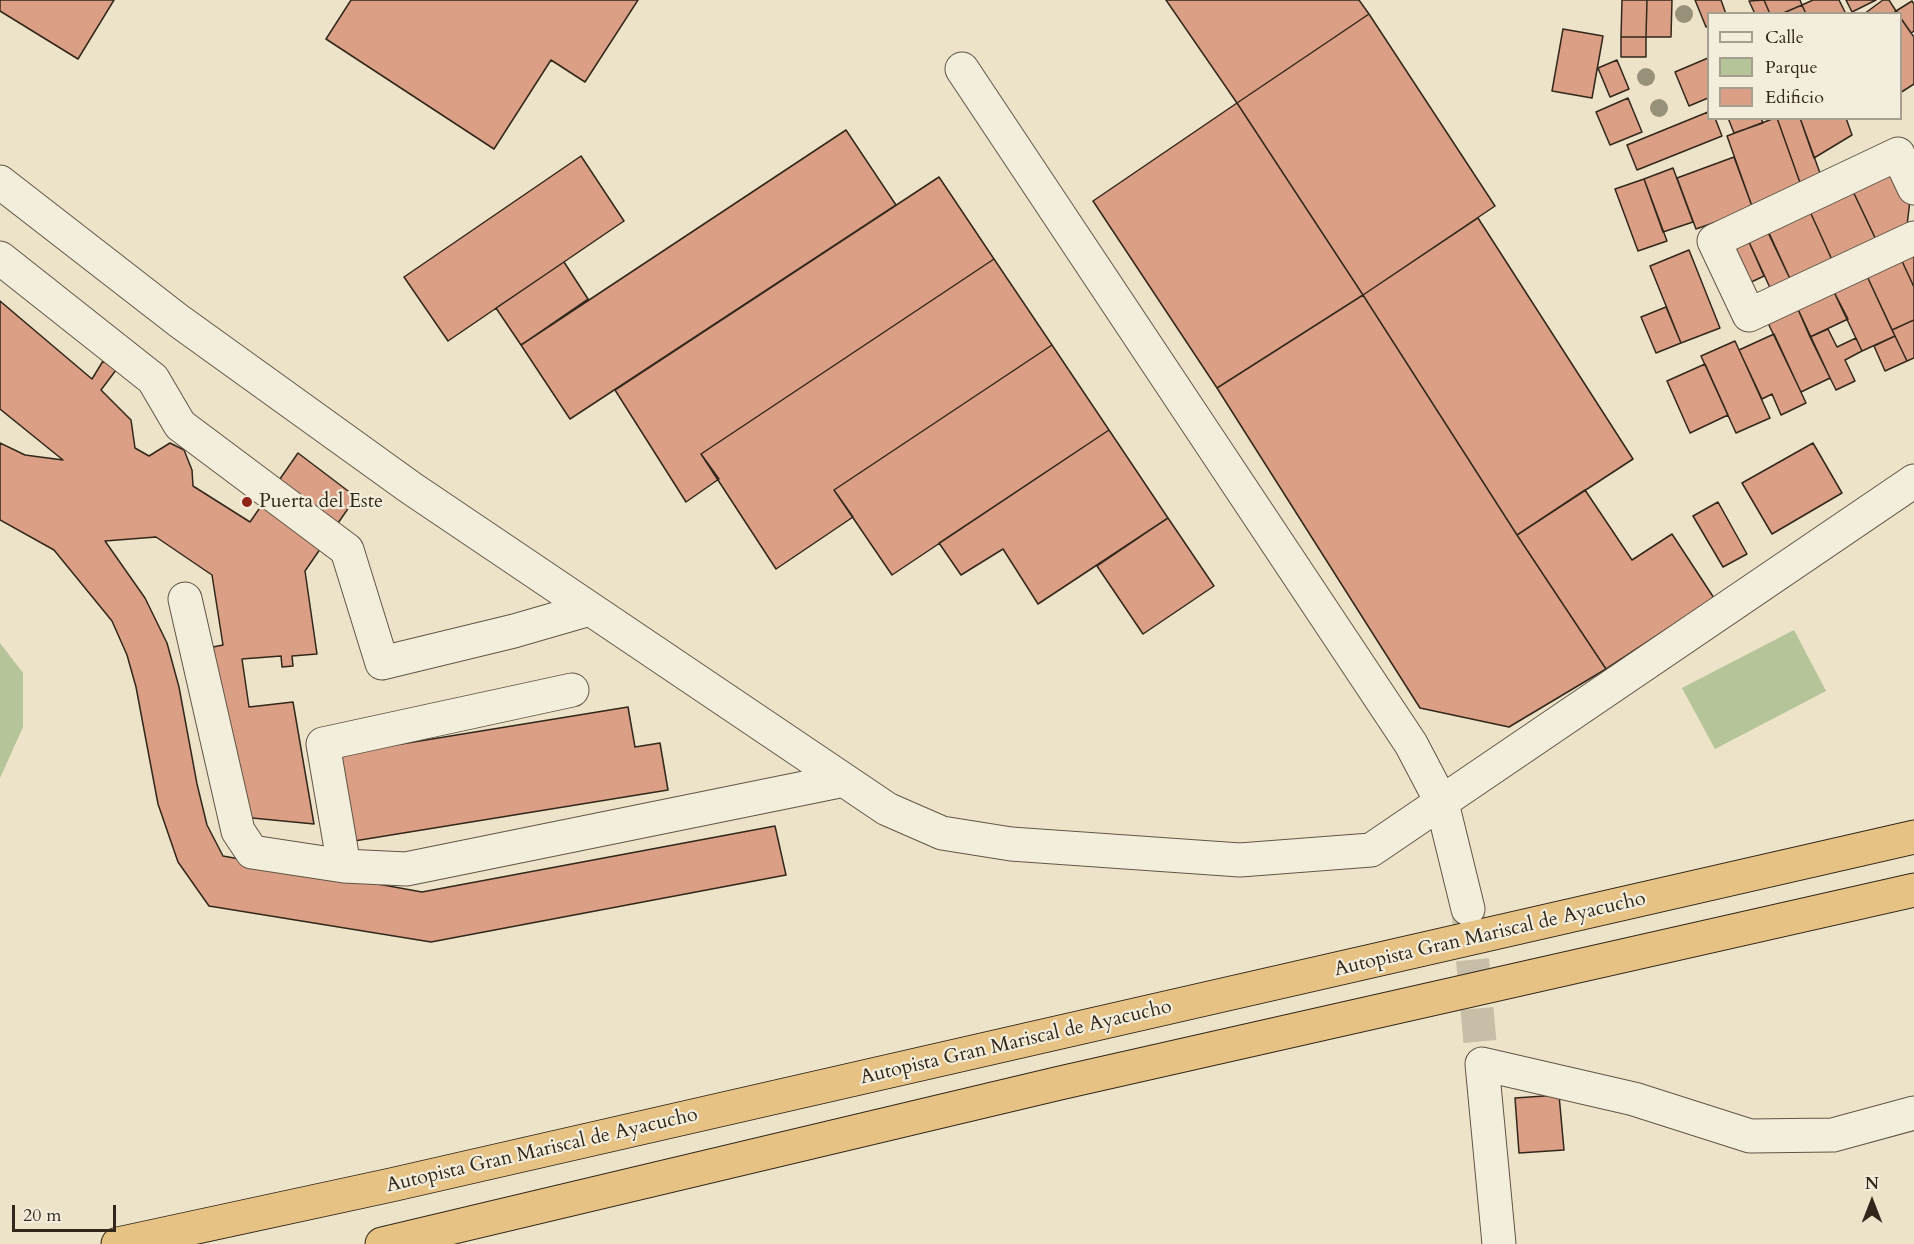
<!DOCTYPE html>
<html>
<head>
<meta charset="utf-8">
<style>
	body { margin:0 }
	#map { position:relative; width:1914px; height:1244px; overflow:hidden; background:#ede3c9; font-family:Cardo,serif }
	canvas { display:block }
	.legend { position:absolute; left:1707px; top:12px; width:195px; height:108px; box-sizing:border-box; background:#f3eddc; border:2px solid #a69e8f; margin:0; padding:8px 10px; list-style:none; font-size:18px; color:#32271b }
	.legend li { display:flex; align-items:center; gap:12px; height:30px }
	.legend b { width:30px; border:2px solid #a69e8f }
	.north { position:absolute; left:1842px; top:1172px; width:60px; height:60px; -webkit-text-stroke:4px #f3eddc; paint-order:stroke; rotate:0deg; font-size:16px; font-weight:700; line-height:24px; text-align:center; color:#32271b }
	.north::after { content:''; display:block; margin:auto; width:21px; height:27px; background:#32271b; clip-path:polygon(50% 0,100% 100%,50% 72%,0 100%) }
	.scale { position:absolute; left:12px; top:1205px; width:104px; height:27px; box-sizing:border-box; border:3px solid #32271b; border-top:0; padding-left:8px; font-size:18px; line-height:21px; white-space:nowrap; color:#32271b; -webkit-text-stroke:4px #f3eddc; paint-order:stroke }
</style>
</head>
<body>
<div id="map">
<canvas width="1914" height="1244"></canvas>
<ul class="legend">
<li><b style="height:8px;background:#f3eddc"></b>Calle</li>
<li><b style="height:16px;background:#b5c499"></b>Parque</li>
<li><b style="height:16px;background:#da9f85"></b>Edificio</li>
</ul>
<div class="north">N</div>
<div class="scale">20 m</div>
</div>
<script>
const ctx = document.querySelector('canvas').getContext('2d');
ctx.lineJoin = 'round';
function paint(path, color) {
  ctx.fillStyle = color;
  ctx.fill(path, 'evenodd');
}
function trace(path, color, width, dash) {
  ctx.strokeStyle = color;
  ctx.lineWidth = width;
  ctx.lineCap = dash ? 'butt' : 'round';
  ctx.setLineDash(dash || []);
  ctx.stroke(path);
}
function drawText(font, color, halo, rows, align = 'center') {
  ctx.font = font + ' Cardo,serif';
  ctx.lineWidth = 4.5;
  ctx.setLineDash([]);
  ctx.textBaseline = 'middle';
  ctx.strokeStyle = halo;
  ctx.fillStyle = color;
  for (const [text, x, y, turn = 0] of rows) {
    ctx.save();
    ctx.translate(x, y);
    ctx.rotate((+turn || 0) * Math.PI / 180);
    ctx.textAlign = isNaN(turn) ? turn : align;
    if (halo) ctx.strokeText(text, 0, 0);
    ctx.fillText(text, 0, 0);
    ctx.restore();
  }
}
const green = new Path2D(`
	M1794 630 1826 691 1715 749 1682 688Z
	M0 643 23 673V727L0 778Z`);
const building = new Path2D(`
	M0 0H114L78 59 0 11Z
	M351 0H638L585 82 551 60 494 149 326 39Z
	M1166 0H1359L1369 14 1237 103Z
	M1622 0H1647L1646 37H1621Z
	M1647 0H1672L1671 37H1646Z
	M1695 0H1721L1726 14H1708V26L1706 27Z
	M1764 0 1770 14H1755L1749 1Z
	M1764 0H1800L1802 5 1781 14H1770Z
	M1813 0H1839L1846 14H1806L1802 5Z
	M1846 0H1876L1852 12Z
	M1883 0H1889L1896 11 1892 14H1864Z
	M1912 1 1914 4V31L1911 33 1900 17V14L1896 11Z
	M1802 5 1806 14H1781Z
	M1369 14 1495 206 1363 295 1237 103Z
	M1900 17 1914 37V84L1900 93Z
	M1563 29 1603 36 1592 98 1552 91Z
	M1621 37H1646V57H1621Z
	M1708 58V98L1689 106 1675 72Z
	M1617 60 1629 89 1610 97 1598 68Z
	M1628 98 1642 132 1610 145 1596 112Z
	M1237 103 1363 295 1217 388 1093 201Z
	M1708 112V118H1715L1722 136 1637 170 1627 145Z
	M1728 118H1761L1763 123 1734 133Z
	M1775 118H1777L1803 191 1753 209 1727 136Z
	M1777 118H1800L1824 184 1803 191Z
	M1800 118H1846L1852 135 1814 158Z
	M846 130 896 205 570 419 521 345Z
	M581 156 624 221 448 341 404 277Z
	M1734 157 1753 209 1696 229 1677 178Z
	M1899 163 1911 192 1906 234 1879 246 1850 185Z
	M1673 168 1693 222 1663 232 1644 179Z
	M939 177 994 259 701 454 719 479 686 502 615 390Z
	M1644 179 1667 241 1638 251 1615 189Z
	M1850 185 1877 242 1833 262 1807 205Z
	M1807 205 1833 262 1791 281 1764 224Z
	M1478 218 1633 459 1517 535 1363 295Z
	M1769 233 1791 281 1771 290 1749 242Z
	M1749 242 1764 276 1745 285 1729 251Z
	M1689 250 1720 328 1681 343 1650 266Z
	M1914 253V287L1901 259Z
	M994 259 1052 345 834 490 853 517 776 569 701 454Z
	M1901 259 1914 287V320L1892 330 1866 274Z
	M564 262 588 299 521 345 496 308Z
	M1866 274 1895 336 1862 351 1833 290Z
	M1833 290 1848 319 1810 337 1797 307Z
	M1363 295 1517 535 1606 669 1509 727 1420 708 1217 388Z
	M0 301 92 379 103 361 116 370 101 390 131 420 135 448 149 456 170 443 184 450 192 470 193 486 250 522 298 453 356 497 305 571 317 654 292 656 293 666 282 667 281 656 242 659 249 707 293 702 314 824 242 817 213 647 223 645 212 575 156 537 105 541 145 598 167 643 179 687 197 784 207 825 223 856 422 892 775 826 786 875 431 942 209 906 178 862 158 804 136 687 127 655 112 621 54 550 0 520V443L25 455 63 460 0 409Z
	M1666 307 1681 343 1656 353 1641 317Z
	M1797 307 1830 378 1801 392 1767 321Z
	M1914 320V358L1907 361 1892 330Z
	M1828 329 1837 347 1856 338 1862 351 1845 360 1855 381 1836 390 1810 337Z
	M1774 334 1806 403 1781 415 1772 394 1762 399 1739 350Z
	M1895 336 1907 361 1885 371 1874 346Z
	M1735 341 1770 418 1736 433 1701 356Z
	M1052 345 1109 430 892 575 834 490Z
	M1705 364 1728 415 1690 433 1667 381Z
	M1109 430 1168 518 1038 604 1003 549 961 575 939 543Z
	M1813 443 1842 493 1772 534 1742 483Z
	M1585 490 1632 560 1672 534 1714 598 1606 669 1517 535Z
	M1718 502 1747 554 1723 567 1693 516Z
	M1168 518 1214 586 1143 634 1097 566Z
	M628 707 635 747 660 743 668 790 348 842 334 755Z
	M1559 1095 1564 1150 1519 1153 1515 1098Z`);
const minorTunnel = new Path2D(`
	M1468 911 1482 1064`);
const minor = new Path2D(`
	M962 69 1411 744 1442 803 1468 909
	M0 182 179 321 411 488 887 809 942 833 1011 844 1240 860 1371 850 1914 481
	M1914 188 1898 154 1714 241 1749 315 1914 238
	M0 258 153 379 180 425 347 550 382 663 514 631 590 609
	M185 599 238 831 252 852 344 866 406 869 844 780
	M344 866 323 744 572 690
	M1499 1244 1482 1064 1634 1099 1750 1136 1833 1135 1914 1113`);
const highway = new Path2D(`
	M118 1244 391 1185 1914 837
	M382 1244 1060 1083 1914 890`);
const trees = [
	[1684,14],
	[1646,77],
	[1659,108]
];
const markers = [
	[247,502,6,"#8f2418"]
];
const poiNames = [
	["Puerta del Este",259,502]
];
const streetNames = [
	["Autopista Gran Mariscal de Ayacucho",1490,935,-13],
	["Autopista Gran Mariscal de Ayacucho",1016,1043,-13],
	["Autopista Gran Mariscal de Ayacucho",542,1151,-13]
];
paint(green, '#b5c499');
paint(building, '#da9f85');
trace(building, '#32271b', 1.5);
trace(minorTunnel, '#c8bda6', 33, [33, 16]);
trace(minor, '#615646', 35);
trace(highway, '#32271b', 35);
trace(minor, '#f3eddc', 33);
trace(highway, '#e6c284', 33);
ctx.fillStyle = '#98917a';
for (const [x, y] of trees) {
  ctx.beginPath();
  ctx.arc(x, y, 9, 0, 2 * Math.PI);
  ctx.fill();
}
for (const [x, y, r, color] of markers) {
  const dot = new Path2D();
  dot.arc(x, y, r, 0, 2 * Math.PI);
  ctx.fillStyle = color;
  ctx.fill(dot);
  trace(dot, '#f3eddc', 2);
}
drawText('20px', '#32271b', '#f3eddc', poiNames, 'left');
drawText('20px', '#32271b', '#f3eddc', streetNames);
</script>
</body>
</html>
